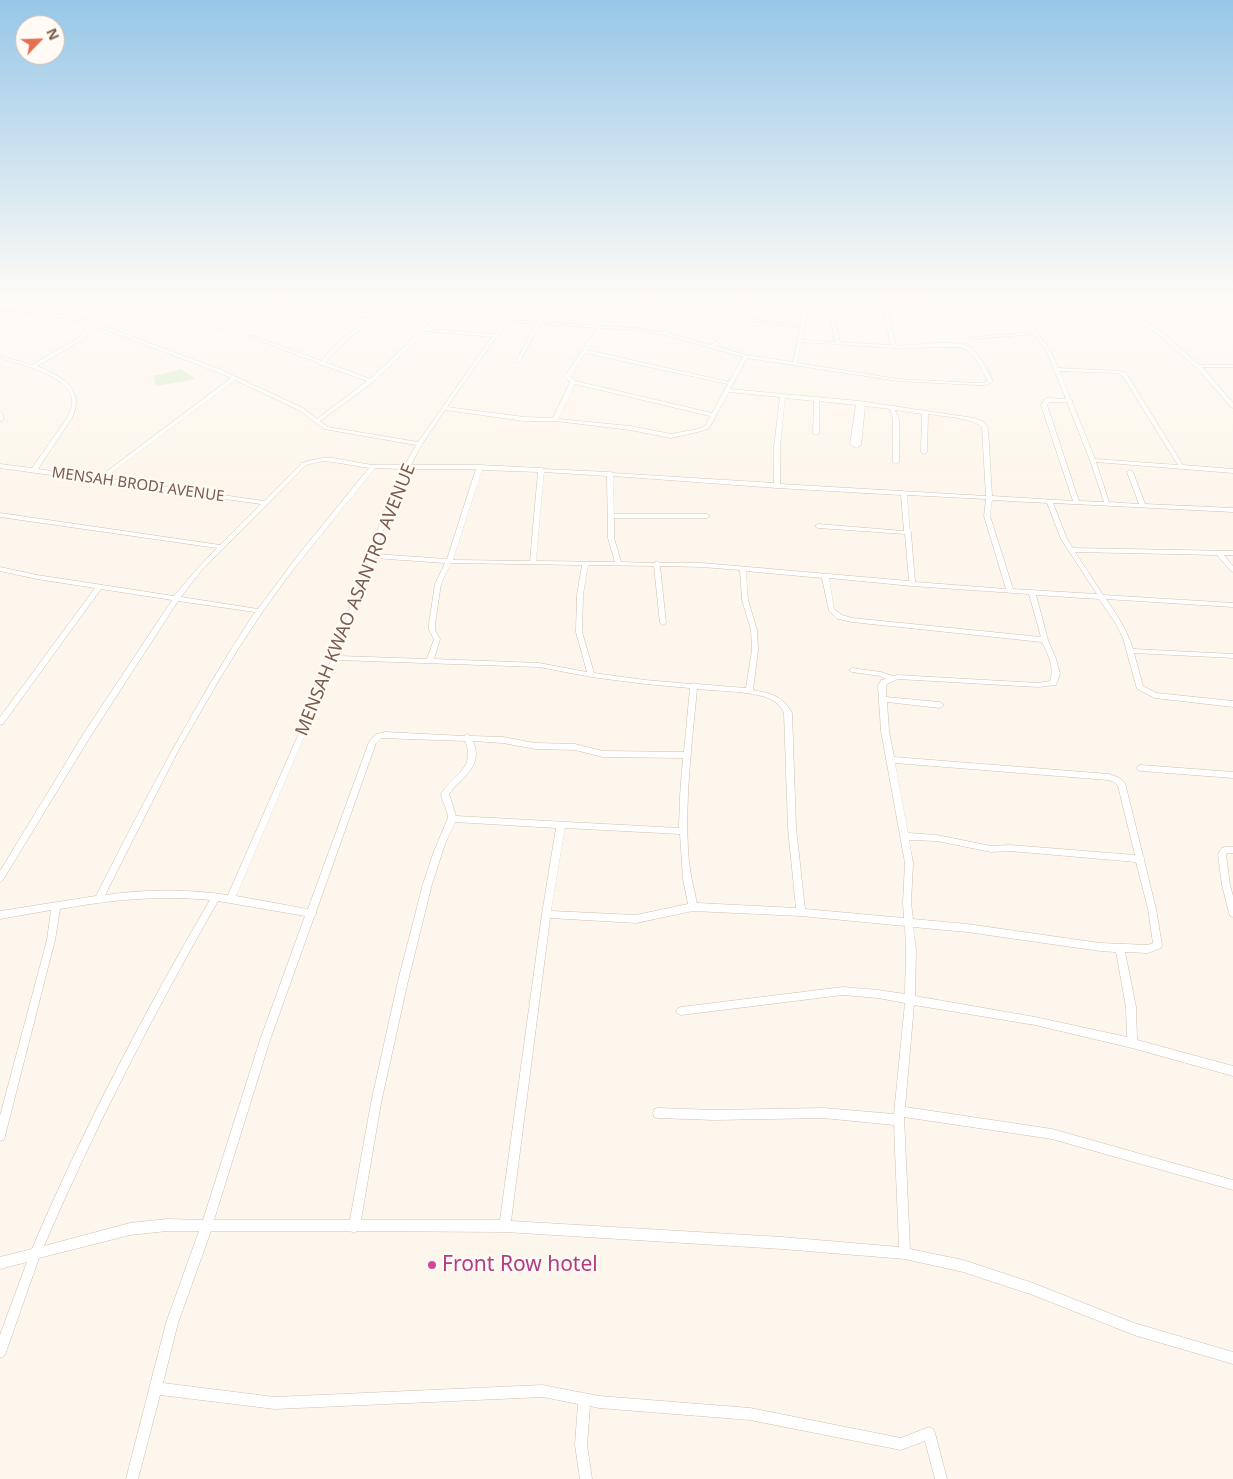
<!DOCTYPE html>
<html>
<head>
<meta charset="utf-8">
<style>
	body { margin:0 }
	#map { position:relative; width:1233px; height:1479px; overflow:hidden; background:#fdf6ec; font-family:"Noto Sans",sans-serif }
	canvas { display:block }
	.north { position:absolute; left:15px; top:15px; width:50px; height:50px; box-sizing:border-box; background:#fffaf3; border:1px solid #cabbb1; border-radius:50%; rotate:66deg; font-size:14px; font-weight:700; line-height:20px; text-align:center; color:#7a5c4d }
	.north::after { content:''; display:block; margin:auto; width:18px; height:22px; background:#e76f51; clip-path:polygon(50% 0,100% 100%,50% 72%,0 100%) }
</style>
</head>
<body>
<div id="map">
<canvas width="1233" height="1479"></canvas>
<div class="north">N</div>
</div>
<script>
const ctx = document.querySelector('canvas').getContext('2d');
ctx.lineJoin = 'round';
function paint(path, color) {
  ctx.fillStyle = color;
  ctx.fill(path, 'evenodd');
}
function trace(path, color, width, dash) {
  ctx.strokeStyle = color;
  ctx.lineWidth = width;
  ctx.lineCap = dash ? 'butt' : 'round';
  ctx.setLineDash(dash || []);
  ctx.stroke(path);
}
function drawText(font, color, halo, rows, align = 'center') {
  ctx.font = font + ' "Noto Sans",sans-serif';
  ctx.lineWidth = 4.5;
  ctx.setLineDash([]);
  ctx.textBaseline = 'middle';
  ctx.strokeStyle = halo;
  ctx.fillStyle = color;
  for (const [text, x, y, turn = 0] of rows) {
    ctx.save();
    ctx.translate(x, y);
    ctx.rotate((+turn || 0) * Math.PI / 180);
    ctx.textAlign = isNaN(turn) ? turn : align;
    if (halo) ctx.strokeText(text, 0, 0);
    ctx.fillText(text, 0, 0);
    ctx.restore();
  }
}
const green = new Path2D(`
	M181 369 196 379 156 386 154 376Z`);
const minor = new Path2D(`
	M62 294H67L45 311 94 322 135 294H145L177 303 205 294H213L181 304 208 318 224 329V331H220L204 320 175 305 139 295 98 324 219 369 303 408 317 419 367 381 323 365H319V363L247 336 251 335 321 361 344 337 370 318 324 307 233 294H247L324 305 373 315 400 294H405L348 339 325 362 370 379 460 294H465L429 329 494 334 525 294H529L509 320 538 322 553 294H557L542 322 589 325 605 294 688 306 698 294H711L804 309 807 294H811L802 340 835 342 830 316 832 315 834 316 840 342 891 345 883 309 875 294H879L882 299H928L939 302 974 337 1031 332 990 294H995L1037 332 1050 350 1058 368 1118 371 1126 373 1183 465 1233 469V473L1096 462 1109 502 1139 504 1127 472 1130 470 1133 472 1145 504 1233 508V512L1053 503 1067 539 1073 548 1233 551V555H1224L1233 566V572L1231 571 1217 555 1075 552 1103 595 1233 603V607L1106 599C1117 615 1127 630 1133 649L1233 654V658L1134 653 1143 686 1156 693 1233 701V707L1155 698 1137 689 1123 638 1116 624 1099 599 1036 595 1048 640 1056 659 1060 674 1056 685 1038 687 898 679 887 684 886 686V697L940 702 944 705 940 708 887 702 889 731 894 757 1109 774 1120 778 1125 783 1143 856 1145 859 1144 860 1156 909 1162 945 1161 948 1148 953 1125 952 1136 1007 1137 1040 1233 1066V1076L1132 1048 1035 1025 914 1005 905 1107 1052 1129 1233 1180V1190L1052 1139 904 1117 910 1249 963 1260 1033 1283 1134 1323 1233 1352V1364L1134 1335 1033 1295 963 1272 905 1259 782 1249 505 1232 357 1231 354 1233 350 1231H211L178 1323 163 1383 275 1397 543 1385 599 1396 750 1408 901 1438 929 1427 933 1429 935 1433 947 1479H935L925 1441 901 1450 750 1420 599 1408 590 1406 587 1445 592 1479H580L575 1445 578 1404 543 1397 275 1409 160 1395 138 1479H126L166 1323 199 1231H167L130 1235 39 1258 6 1352 4 1356 0 1358V1335L27 1262 0 1269V1257L32 1249C83 1129 144 1013 210 900 159 895 110 900 60 909L55 940 5 1136 4 1140 0 1141V1116L47 940 51 910 0 919V911L96 896C145 799 195 703 255 612L178 601 90 737 3 880 0 882V871L84 733 172 600 101 589 3 724 0 725V717L95 588 37 579 0 571V567L37 575 174 596 197 569 217 548 0 517V513L220 545 261 504 0 468V464L32 468 67 418C70 412 73 405 72 399 69 375 19 364 0 358V356L32 365 80 337 85 328 91 324 41 313 0 311V309L40 311ZM702 295 803 311 800 326 753 319 710 345 668 333ZM607 297 686 308 664 332 635 328 593 325ZM883 301H928L935 304 973 339 1034 334 1046 350 1066 399 1047 398 1045 399 1041 405 1073 501 992 496 988 428 984 422 974 418 859 401 730 389 747 358 898 381 976 385C983 385 988 386 993 381 987 370 980 353 968 346 958 340 910 345 896 346L887 309ZM754 321 800 328 793 362 746 355 715 346ZM508 322 536 324 516 361 518 362 520 361 540 324 597 328 565 376 570 382 553 418 524 417 447 407C467 378 487 349 508 322ZM95 326 215 371 231 378 98 478 38 469 72 418C86 388 60 376 37 366L84 339 89 330ZM601 328 635 330 665 335 743 357 729 382 587 350ZM426 331 492 337 418 442 328 427 320 421 373 382ZM801 342 894 348 961 347C974 352 981 368 988 381L985 383H976L898 379 797 363ZM585 353 728 384 724 390V391L712 413 575 381 570 376ZM1059 371 1117 373 1122 375 1178 465 1095 459 1072 402 1073 401 1071 400ZM235 380 299 410 324 429 416 445 405 465H372L333 458H323L312 460 302 463 264 501 104 478ZM575 384 710 416 705 426 698 429 671 434 630 426 558 419ZM729 392 780 397 774 447V483L613 473 610 471 608 472 544 469 541 467 539 468 480 465H411L422 444 445 410 524 421H556L630 430 671 438 702 431 709 428ZM785 398 814 401 813 433 816 435 819 433V401L856 405 850 444 856 448 861 445 865 406 890 409 893 420V462L896 464 899 462V420L895 410 922 414 921 452 924 454 927 452 928 414C940 416 976 418 982 428L986 496 780 484V447ZM1049 402H1067L1091 463 1104 502 1079 501 1047 405ZM323 461 333 462 369 468 299 554 258 609 181 597 201 571 306 465ZM375 468 404 469 387 503 332 658 228 895C187 889 146 889 105 895L178 751 219 680 240 646 263 611 289 575ZM409 469H476L447 559 375 554 393 503ZM482 470 538 472 530 561 453 560ZM544 472 607 476 608 538 615 562 536 561ZM613 476 777 488 901 495 904 531 818 524 815 526 818 528 905 534 909 581 702 563H660L657 561 654 563 621 562 614 538V518H707L710 516 707 514H614ZM907 495 986 499 984 516 1006 589 915 582 911 534 912 533 910 532ZM992 500 1047 503 1061 539 1097 594 1013 589 990 516ZM374 558 445 563 435 584 429 624V630L434 639 427 659 339 656ZM451 563 582 565 577 595 576 632 587 672 539 663 434 659 440 639 435 630V624L441 584ZM588 565 654 566 660 623 663 625 666 623 660 566 702 567 740 570 742 600 751 630 752 650 746 688 697 684 694 683 691 684 645 680 594 673 582 632 583 595ZM746 571 822 578 829 611 838 619 852 622 1042 642C1048 654 1055 668 1050 681L1038 683 897 675 893 676 881 672 852 668 849 670 852 672 880 676 886 679 881 680 878 686 881 731 905 863 903 903 904 918 805 909 796 828 792 713C782 695 771 694 753 690L758 650 757 630 748 600ZM829 578 912 586 1029 594 1041 637 852 618 842 615 834 609ZM337 660 539 667 591 677 645 684 690 688 684 752 603 751 575 744 535 743 503 737 470 736 467 734 464 736 385 732 376 734 369 742 308 909 236 896ZM697 689C716 691 759 691 774 701 779 705 782 708 784 713L788 828 796 908 697 903C693 886 689 868 688 850 685 796 692 743 697 689ZM381 738 465 741C477 767 453 775 441 794 442 803 448 809 448 818L434 851 423 884 398 981 371 1103 350 1220H214L270 1040 314 917 316 914V912L376 743ZM473 741 503 743 535 749 575 750 603 757 683 758 680 796 679 828 456 816 449 794C462 777 484 766 473 741ZM895 763 1108 780 1114 782 1118 786 1135 855 1010 845 991 846 937 835 908 833ZM455 822 556 828 542 914 500 1220H361L381 1103 408 981 432 884 445 844ZM565 828 680 834 683 879 688 904 636 915 551 911ZM909 840 937 841 991 852 1010 851 1136 862 1148 909 1153 943 1148 945 1100 943 967 924 913 919 911 903 913 863ZM218 901 305 916 260 1040 203 1220 167 1219 130 1223 44 1246C95 1127 154 1013 218 901ZM693 911 801 916 905 926 906 950 905 994 878 990 843 987 681 1007 678 1008 676 1011 678 1014 681 1015 843 995 878 998 905 1003 894 1114 823 1108 714 1110 658 1108 654 1109 653 1113 654 1117 658 1118 714 1120 823 1118 894 1125 899 1247 782 1237 511 1221 550 918 636 923ZM913 927 967 932 1100 951 1116 952 1126 1007 1127 1037 1035 1017 915 996 916 950Z
	M1112 294H1117L1139 317 1163 333 1199 365H1233V367H1202L1233 403V408L1231 407 1196 367 1159 335 1135 319Z
	M0 412 3 414V420L0 422Z
	M1141 765 1233 772V778L1141 771 1138 770 1137 768 1138 766Z
	M1225 847H1233V853H1227L1226 855 1230 885 1233 896V917L1230 916 1229 913 1222 885 1218 854 1222 848Z`);
const markers = [
	[432,1265,5,"#d1479c"]
];
const farStreetnames = [
	["MENSAH BRODI AVENUE",138,485,8]
];
const streetNames = [
	["MENSAH KWAO ASANTRO AVENUE",356,600,-68]
];
const nearHotelnames = [
	["Front Row hotel",442,1265]
];
paint(green, '#d8ecc9');
trace(minor, '#d1beb0', 1);
paint(minor, '#fff');
const sky = ctx.createLinearGradient(0, 0, 0, 501);
sky.addColorStop(0, '#97c7e8');
sky.addColorStop(0.59, '#fefbf6');
sky.addColorStop(1, '#fefbf600');
ctx.fillStyle = sky;
ctx.fillRect(0, 0, 1233, 501);
for (const [x, y, r, color] of markers) {
  const dot = new Path2D();
  dot.arc(x, y, r, 0, 2 * Math.PI);
  ctx.fillStyle = color;
  ctx.fill(dot);
  trace(dot, '#fffaf3', 2);
}
drawText('15px', '#7a5c4d', '#fffaf3', farStreetnames);
drawText('18px', '#7a5c4d', '#fffaf3', streetNames);
drawText('21px', '#b23c85', '#fffaf3', nearHotelnames, 'left');
</script>
</body>
</html>
